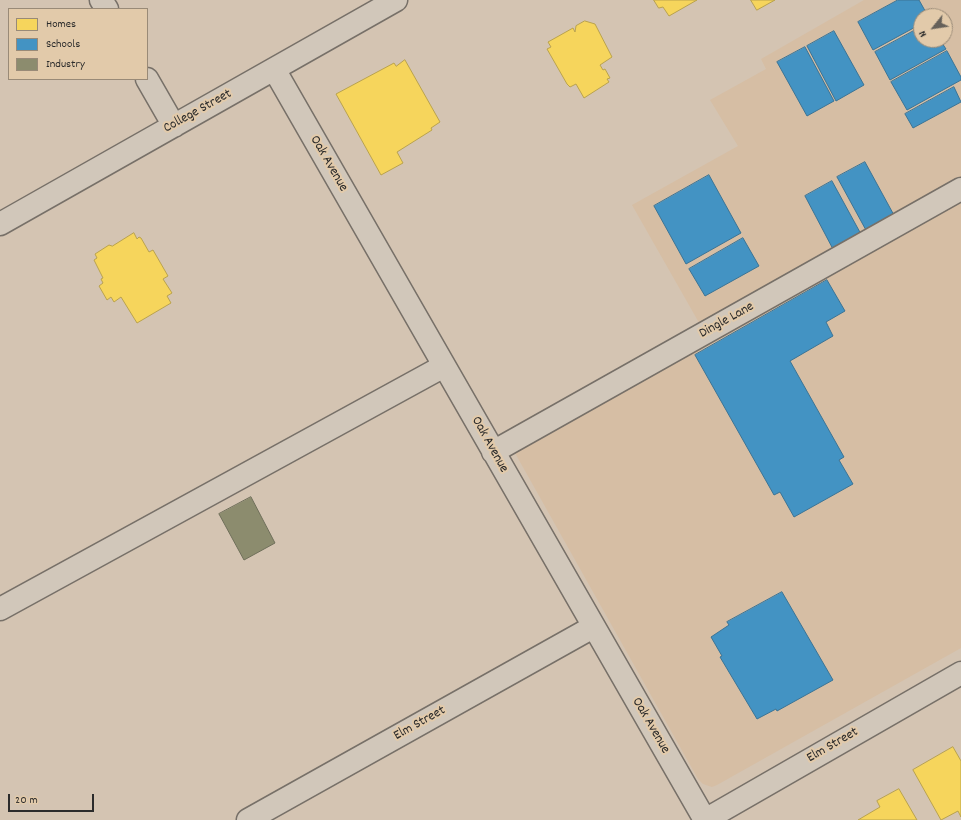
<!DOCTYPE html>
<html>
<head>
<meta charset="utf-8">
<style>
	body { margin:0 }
	#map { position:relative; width:961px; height:820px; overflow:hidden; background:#d4c4b2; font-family:Dekko,sans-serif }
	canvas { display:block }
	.legend { position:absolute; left:8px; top:8px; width:140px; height:72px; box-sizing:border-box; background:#e2caaa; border:1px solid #998a77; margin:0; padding:5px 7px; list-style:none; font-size:12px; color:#2b2b2b }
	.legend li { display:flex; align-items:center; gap:8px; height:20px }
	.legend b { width:20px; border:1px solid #998a77 }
	.north { position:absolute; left:913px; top:8px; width:40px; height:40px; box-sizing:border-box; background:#e2caaa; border:1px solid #998a77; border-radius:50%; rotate:240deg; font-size:11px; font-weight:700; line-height:16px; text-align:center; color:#2b2b2b }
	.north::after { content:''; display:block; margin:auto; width:14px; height:18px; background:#66615a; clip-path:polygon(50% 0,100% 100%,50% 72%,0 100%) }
	.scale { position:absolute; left:8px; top:794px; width:86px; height:18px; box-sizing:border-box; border:2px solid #2b2b2b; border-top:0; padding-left:5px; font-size:12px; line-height:14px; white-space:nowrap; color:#2b2b2b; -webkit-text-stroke:3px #e2caaa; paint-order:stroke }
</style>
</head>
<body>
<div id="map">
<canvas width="961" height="820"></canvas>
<ul class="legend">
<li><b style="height:11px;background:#f6d55c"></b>Homes</li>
<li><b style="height:11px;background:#4393c3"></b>Schools</li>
<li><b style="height:11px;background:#8c8c6e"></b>Industry</li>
</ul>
<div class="north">N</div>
<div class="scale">20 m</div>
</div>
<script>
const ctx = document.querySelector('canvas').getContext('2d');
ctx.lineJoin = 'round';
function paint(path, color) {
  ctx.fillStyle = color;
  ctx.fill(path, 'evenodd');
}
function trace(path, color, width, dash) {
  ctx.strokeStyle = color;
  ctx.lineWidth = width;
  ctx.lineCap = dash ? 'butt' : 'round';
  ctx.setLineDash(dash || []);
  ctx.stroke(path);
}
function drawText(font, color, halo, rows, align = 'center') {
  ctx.font = font + ' Dekko,sans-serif';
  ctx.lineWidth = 4;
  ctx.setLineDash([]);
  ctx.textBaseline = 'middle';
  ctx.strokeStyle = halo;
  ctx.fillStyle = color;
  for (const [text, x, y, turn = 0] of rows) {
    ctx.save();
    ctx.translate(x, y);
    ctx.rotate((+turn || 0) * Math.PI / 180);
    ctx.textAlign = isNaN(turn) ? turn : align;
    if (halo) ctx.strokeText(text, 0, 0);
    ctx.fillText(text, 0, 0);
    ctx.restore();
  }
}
const built = new Path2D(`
	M864 0H961V648L717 785 712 787 703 784 698 779 515 453 710 342 632 205 738 146 710 100 766 69 761 59ZM921 16H945V40H921Z`);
const homes = new Path2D(`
	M654 0H697L669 16 663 7 659 8Z
	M751 0H775L757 10Z
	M585 21 595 24 612 57 600 65 603 70 605 69 610 78 607 79 609 82 584 98 576 84 570 87 567 84 547 49 551 47 548 42 573 28 575 32 576 26Z
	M405 60 440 122 431 128 432 130 397 152 403 163 381 175 336 94 394 63 396 66Z
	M134 233 137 239 139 237 141 238 149 252 153 250 168 276 163 279 172 293 167 296 171 303 137 323 121 297 114 302 111 297 107 300 99 286 103 283 101 279 103 278 94 260 97 258 95 254 109 245 112 246Z
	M953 747 961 761V817L958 811 941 820 913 770Z
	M899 789 917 820H858L880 807 877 801Z`);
const schools = new Path2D(`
	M898 0H919L928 16H921V24L873 50 858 22Z
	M921 27V40H940L946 49 890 80 875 52Z
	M834 31 864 85 836 101 807 46Z
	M805 47 834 101 807 116 777 62Z
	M947 51 961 77V80L907 110 891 82Z
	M954 87 961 102 913 128 905 114Z
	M865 162 895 217 867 232 837 177Z
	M709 175 741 233 686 264 654 206Z
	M832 181 862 236 834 251 805 196Z
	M743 238 759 266 705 296 689 269Z
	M827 280 845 311 826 322 833 336 790 361 844 457 839 460 853 484 794 517 780 492 774 495 695 355Z
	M782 592 833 680 777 711 776 709 757 719 720 657 722 656 711 637 729 625 727 622Z`);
const industry = new Path2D(`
	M251 497 275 543 244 560 219 514Z`);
const minor = new Path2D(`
	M101 0 107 9
	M274 69 705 820
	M147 79 174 126
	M0 224 396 0
	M493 452 961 189
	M0 609 444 366
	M248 820 593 627
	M705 820 961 673`);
const streetNames = [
	["College Street",198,112,-29],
	["Oak Avenue",328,164,60],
	["Dingle Lane",727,321,-29],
	["Oak Avenue",489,445,61],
	["Elm Street",420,724,-29],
	["Oak Avenue",650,726,60],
	["Elm Street",833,746,-30]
];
paint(built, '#d6bea4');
paint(homes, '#f6d55c');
trace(homes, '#b9a24d', 1);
paint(schools, '#4393c3');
trace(schools, '#3c7495', 1);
paint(industry, '#8c8c6e');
trace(industry, '#6f6f5a', 1);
trace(minor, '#777068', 25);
trace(minor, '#d1c7ba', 22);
drawText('14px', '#2b2b2b', '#e2caaa', streetNames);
</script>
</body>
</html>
